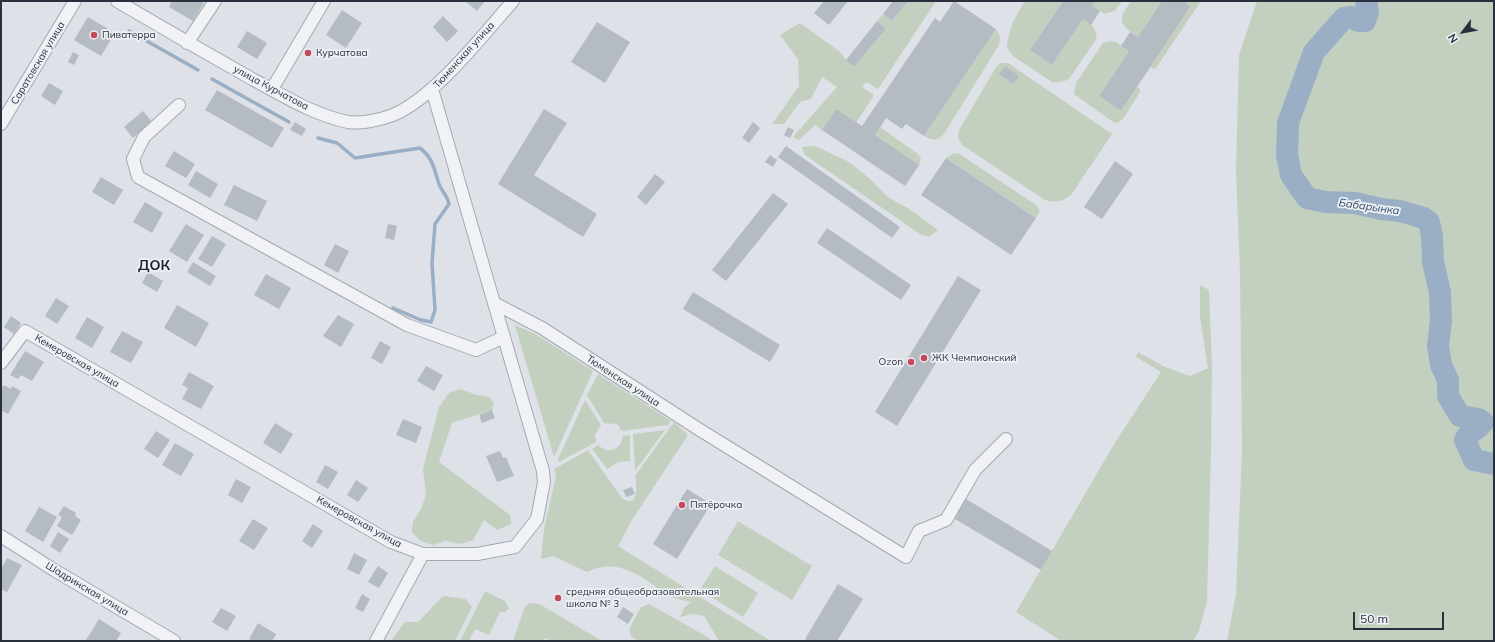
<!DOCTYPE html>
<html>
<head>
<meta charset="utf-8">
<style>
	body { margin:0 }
	#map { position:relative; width:1495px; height:642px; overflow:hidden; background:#dee1e7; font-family:Mulish,sans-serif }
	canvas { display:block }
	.frame { position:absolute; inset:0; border:2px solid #282f3d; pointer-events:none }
	.north { position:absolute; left:1443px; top:12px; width:40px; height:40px; -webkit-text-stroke:3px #edf0f4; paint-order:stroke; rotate:238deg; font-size:11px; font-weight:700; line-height:16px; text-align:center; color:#282f3d }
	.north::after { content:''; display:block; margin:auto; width:14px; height:18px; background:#282f3d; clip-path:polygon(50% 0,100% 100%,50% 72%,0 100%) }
	.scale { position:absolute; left:1353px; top:612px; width:91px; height:18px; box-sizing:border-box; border:2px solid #282f3d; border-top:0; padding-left:5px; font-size:12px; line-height:14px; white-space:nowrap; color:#282f3d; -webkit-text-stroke:3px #edf0f4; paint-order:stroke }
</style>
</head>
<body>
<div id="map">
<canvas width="1495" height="642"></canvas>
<div class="frame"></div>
<div class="north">N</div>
<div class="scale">50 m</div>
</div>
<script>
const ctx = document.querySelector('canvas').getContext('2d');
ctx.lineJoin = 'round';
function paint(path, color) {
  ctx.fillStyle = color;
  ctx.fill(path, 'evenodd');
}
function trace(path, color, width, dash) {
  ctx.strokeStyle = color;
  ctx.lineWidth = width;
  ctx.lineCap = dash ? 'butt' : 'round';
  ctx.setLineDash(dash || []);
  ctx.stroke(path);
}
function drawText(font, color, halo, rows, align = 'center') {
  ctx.font = font + ' Mulish,sans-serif';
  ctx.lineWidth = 3.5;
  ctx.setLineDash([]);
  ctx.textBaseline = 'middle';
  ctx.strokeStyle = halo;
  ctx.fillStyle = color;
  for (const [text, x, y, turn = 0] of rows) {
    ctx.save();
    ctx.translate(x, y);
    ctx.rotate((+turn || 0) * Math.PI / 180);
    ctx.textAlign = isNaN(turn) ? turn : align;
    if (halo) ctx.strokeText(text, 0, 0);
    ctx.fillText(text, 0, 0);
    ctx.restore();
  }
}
const green = new Path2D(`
	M908 1H936L878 89 866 82 862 87 874 95 856 123 836 109 822 130 815 125 799 140 793 137 837 87 822 77 811 99 800 102 784 124H772L799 86 798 59 780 35 800 23 839 51 846 60 854 67 886 29 877 21 883 14 892 21Z
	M1025 1H1063L1030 50 1052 65 1083 19 1094 27 1097 38 1069 79C1063 82 1059 83 1052 82L1013 56 1007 48C1009 27 1014 19 1025 1Z
	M1095 1H1122L1115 11 1104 14 1092 6Z
	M1131 1H1162L1138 37C1118 24 1118 20 1131 1Z
	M1183 1H1201L1156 68 1153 69 1150 67 1191 6Z
	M1257 1H1494V641H1227L1236 594 1242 450 1240 273 1236 170 1239 55Z
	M996 29 1000 36 999 45 944 134C937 141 933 141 924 136Z
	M1109 41 1116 42 1129 51 1099 96 1121 111 1137 87 1140 89V92L1123 119 1117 123 1113 122 1074 94 1076 83 1103 43Z
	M1001 63H1008L1112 134 1071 195C1062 202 1056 203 1045 200L962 145 958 138 959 130 996 67Z
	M880 127 918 154 921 159 919 165 875 135Z
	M815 146 849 162 869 178 889 198 908 208 938 230 929 237 920 234 805 155 802 147Z
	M958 153 1036 205 1040 211 1036 218 946 158 952 154Z
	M1200 285 1209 290 1212 367 1211 451 1207 601 1199 631 1193 641H1061L1016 612 1116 441 1161 372 1136 357 1138 352 1165 367 1190 376 1208 368 1200 317Z
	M515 325 537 335 593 371 554 457Z
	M598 374 671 421 668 425 622 431 617 424 604 423 587 395Z
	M461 389 476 395 489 397 494 403 492 410 452 423 439 462 510 515 511 524 497 530 484 520 473 540 461 544 445 541 433 545 421 541 412 532 413 522 421 509 426 495 423 469 439 407 449 393Z
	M585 400 601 425 595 435 596 442 559 462 558 459Z
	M674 422 688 435 632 520 618 546 771 641H719L704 616 692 614 680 617 684 608 691 602C682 600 673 598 664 594 660 591 656 587 652 584 631 569 611 560 587 572L553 556 541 559 544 529 556 476 554 469 588 450 622 498C639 510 637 485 635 476Z
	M665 430 635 471 633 434Z
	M630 435V461L618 462 607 469 592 449 598 445C606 452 612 452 620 445L623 436Z
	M738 521 812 566 792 600 718 555Z
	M715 566 758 593 743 617 700 590Z
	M485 591 505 601 509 608 505 612H500L489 635 475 629 469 641H460Z
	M443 596 466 599 472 607 455 641H391L405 622H418Z
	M533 603 541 605 602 641H551L545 638 543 641H513L524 609 528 604Z
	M649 604 709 638 710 641H639L632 637 629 630 640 608Z`);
const stream = new Path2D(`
	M129 31 198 70
	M212 79 289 122
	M318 138 337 143 355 158 420 148C433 158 434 169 439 184 442 192 448 196 449 204L435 224 432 263 435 310 431 322 421 320 393 308`);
const river = new Path2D(`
	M1366 1 1368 12 1365 21H1358L1351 17 1344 18 1314 52 1288 123 1287 155 1291 175 1307 198 1325 202 1355 203 1381 209 1400 211 1424 218 1429 222 1432 236 1433 262 1440 292 1441 320 1438 346 1441 365 1448 380V396L1460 416 1479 419 1483 422C1480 430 1470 429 1465 440L1474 460 1494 464`);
const building = new Path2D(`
	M172 1H201L204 3 193 21 169 7Z
	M465 1H485L477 11Z
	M824 1H848L829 25 814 13Z
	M893 1H908L892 21 883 14Z
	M954 1 996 29 924 136 906 124 902 129 886 118 875 135 919 165 905 186 822 130 836 109 862 126 935 18 940 22Z
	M1063 1H1095L1092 6 1100 11 1091 25 1083 19 1052 65 1030 50Z
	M1162 1H1183L1191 6 1121 111 1099 96 1129 51 1121 46 1130 32 1138 37Z
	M342 10 362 23 346 48 326 35Z
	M443 16 458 31 447 42 433 27Z
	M88 17 115 33 101 56 74 40Z
	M877 21 886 29 854 67 846 60Z
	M597 22 630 42 605 83 571 62Z
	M247 31 267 43 257 59 237 47Z
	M73 52 79 55 74 65 68 62Z
	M1005 66 1019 76 1013 84 999 74Z
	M49 83 63 91 55 105 41 96Z
	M217 90 284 128 272 148 205 110Z
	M544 109 567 123 534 175 597 214 583 237 498 184Z
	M143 111 152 122 133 138 124 127Z
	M295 122 306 129 302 136 290 130Z
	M753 122 760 128 749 143 742 138Z
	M788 127 794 130 790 138 784 135Z
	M786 146 900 227 892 238 778 157Z
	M174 151 195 164 186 178 165 166Z
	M770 155 777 160 773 167 765 162Z
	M946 158 1036 218 1011 255 921 195Z
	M1115 161 1133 174 1102 219 1084 207Z
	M196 171 218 184 210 198 188 185Z
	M655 174 665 182 646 205 637 197Z
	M101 177 123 190 114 205 92 192Z
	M234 185 267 201 257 221 224 205Z
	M773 193 788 204 726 281 712 270Z
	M145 202 163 213 152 233 133 222Z
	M186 224 204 235 187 262 169 251Z
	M388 224 397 226 394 240 385 238Z
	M827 228 911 285 901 300 817 243Z
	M212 236 226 244 212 267 198 259Z
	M335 244 349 251 338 273 324 265Z
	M193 262 216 276 210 286 187 272Z
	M148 272 163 281 157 292 142 283Z
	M266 274 291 288 279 309 254 295Z
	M958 276 981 290 897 426 875 412Z
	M693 292 780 345 770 362 683 309Z
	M56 298 69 306 57 324 45 316Z
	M177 305 209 323 196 347 164 328Z
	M338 315 354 324 341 347 323 336Z
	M11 316 21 323 14 334 4 327Z
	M87 317 104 327 92 348 75 338Z
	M122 331 143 342 131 363 110 352Z
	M380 341 391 347 382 364 371 358Z
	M25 351 44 362 32 381 21 375 18 379 10 375Z
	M426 366 443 375 434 391 417 381Z
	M189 372 214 386 201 409 182 399 188 388 182 385Z
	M4 385 11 389 12 386 21 391 8 414 1 410V390Z
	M492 410 495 418 482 423 479 415Z
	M403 419 422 427 416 443 396 435Z
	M275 423 293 434 281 454 263 443Z
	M156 431 170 440 158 458 144 449Z
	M175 443 194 454 181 476 162 465Z
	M500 451 503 458 506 457 514 476 497 482 486 456Z
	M325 465 338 472 328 489 316 482Z
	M236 479 251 487 242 503 228 495Z
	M356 480 368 488 358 502 347 495Z
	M632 487 635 494 626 497 623 490Z
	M687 489 711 504 677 559 653 544Z
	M966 499 1052 551 1041 570 955 519Z
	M64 506 76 513 75 516 81 520 72 535 57 526 62 517 58 515Z
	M39 507 57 517 43 542 25 531Z
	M253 519 268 528 254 550 239 541Z
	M313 524 323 531 312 548 302 541Z
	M58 532 69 539 60 553 50 546Z
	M354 553 367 560 359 575 347 569Z
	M7 558 22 565 7 592 1 589V569Z
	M378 566 388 573 379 588 368 582Z
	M838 584 863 599 837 641H809L805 639Z
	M362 594 370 599 363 612 355 608Z
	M623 607 634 614 628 624 617 617Z
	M221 608 236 616 227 631 212 622Z
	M99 619 121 633 116 641 86 640Z
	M258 623 276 634 272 641H254L249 639Z`);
const minor = new Path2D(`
	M117 1C163 28 208 54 254 80 284 96 314 115 348 122 361 124 380 120 393 115 435 97 482 36 513 1
	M187 43 215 1
	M272 89 324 1
	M432 89 494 303 542 328 700 430 906 557 919 531 946 520 975 470 1006 439
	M179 105 144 137 133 159 138 177 407 325 476 350 504 337
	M1 124 75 1
	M1 363 25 331 391 542 423 554H477L515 547 537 519 544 482 543 471 494 303
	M1 536 54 570 174 641
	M376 641 423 554`);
const markers = [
	[94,35,4,"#c6485b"],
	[308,53,4,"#c6485b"],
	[924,358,4,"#c6485b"],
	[911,362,4,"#c6485b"],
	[682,505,4,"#c6485b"],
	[558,598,4,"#c6485b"]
];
const poiNames = [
	["Пиватерра",102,35],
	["Курчатова",316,53],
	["ЖК Чемпионский",932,358],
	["Ozon",903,362,"right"],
	["Пятёрочка",690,505],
	["средняя общеобразовательная",566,592],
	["школа № 3",566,604]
];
const streetNames = [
	["Тюменская улица",464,55,-48],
	["Саратовская улица",38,63,-59],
	["улица Курчатова",271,88,28],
	["Кемеровская улица",77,361,30],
	["Тюменская улица",623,381,33],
	["Кемеровская улица",359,522,29],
	["Шадринская улица",87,589,31]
];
const waterNames = [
	["Бабарынка",1369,207,8]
];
const districtNames = [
	["ДОК",154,266]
];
paint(green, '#c4d0bf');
trace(stream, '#9aafc5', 3.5);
trace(river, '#9aafc5', 22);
paint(building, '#b5bbc3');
trace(minor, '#a4a8b1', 14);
trace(minor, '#f0f2f5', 12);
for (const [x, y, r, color] of markers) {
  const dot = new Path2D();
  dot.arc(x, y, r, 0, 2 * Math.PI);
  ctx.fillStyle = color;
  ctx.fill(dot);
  trace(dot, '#edf0f4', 1.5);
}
drawText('10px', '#282f3d', '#edf0f4', poiNames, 'left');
drawText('10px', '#282f3d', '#edf0f4', streetNames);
drawText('italic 11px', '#344e6e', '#edf0f4', waterNames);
drawText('bold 14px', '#1a212d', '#edf0f4', districtNames);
</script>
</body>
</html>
